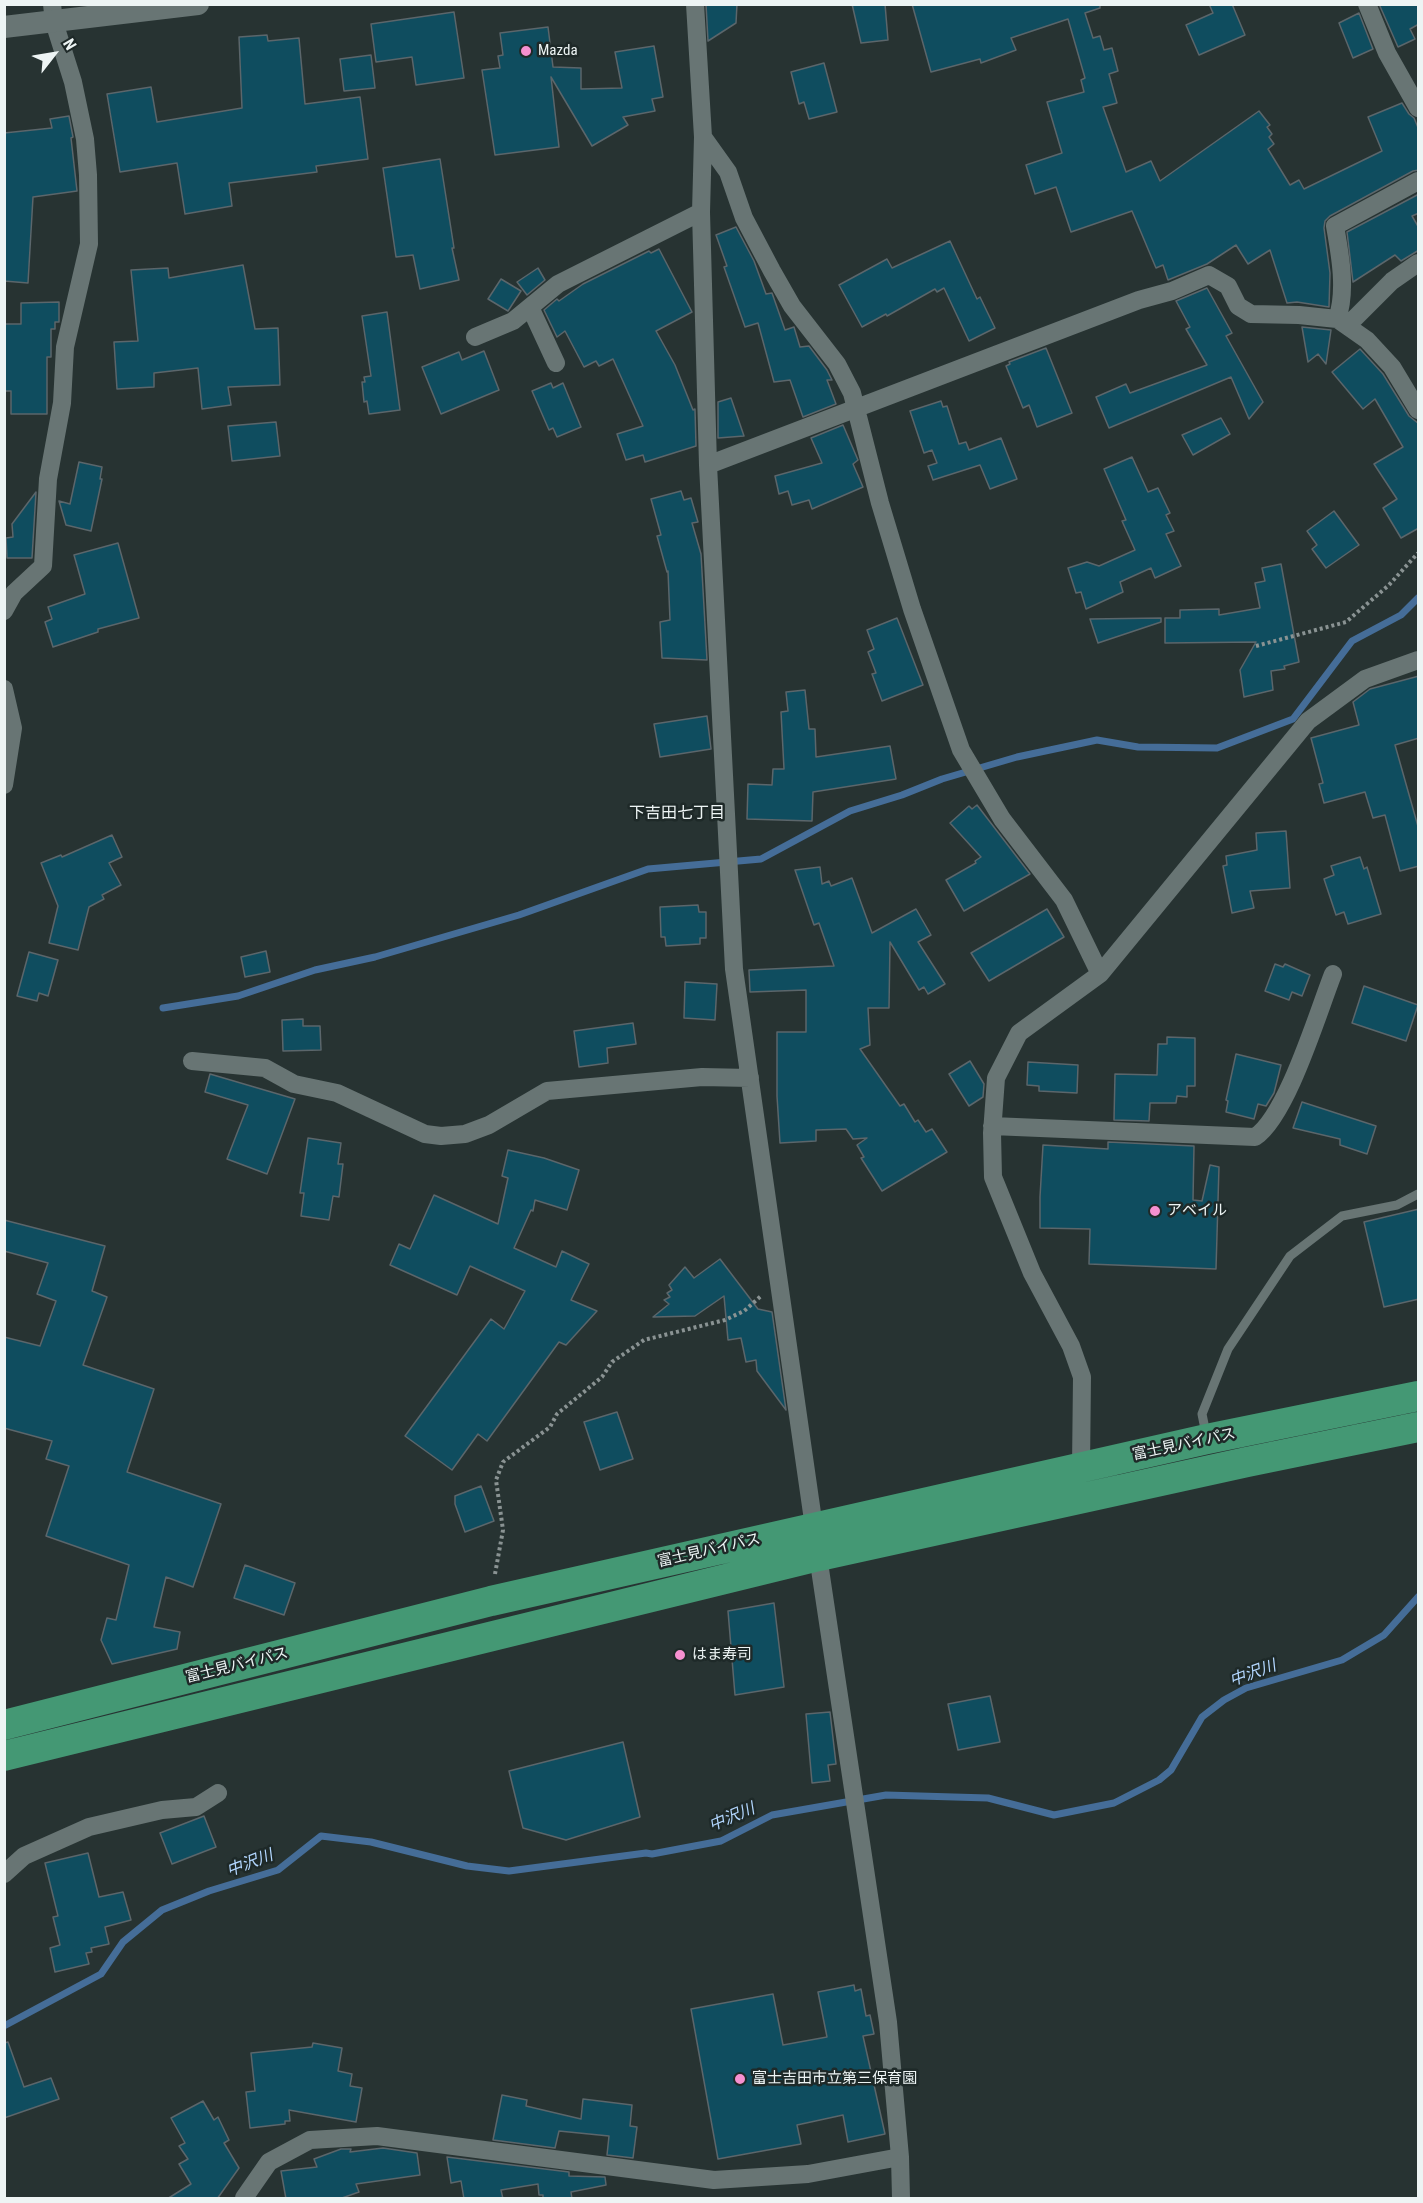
<!DOCTYPE html>
<html>
<head>
<meta charset="utf-8">
<style>
	body { margin:0 }
	#map { position:relative; width:1423px; height:2203px; overflow:hidden; background:#273332; font-family:"Roboto Condensed",sans-serif }
	canvas { display:block }
	.frame { position:absolute; inset:0; border:6px solid #edf4f4; pointer-events:none }
	.north { position:absolute; left:24px; top:24px; width:60px; height:60px; -webkit-text-stroke:4px #1e2928; paint-order:stroke; rotate:59deg; font-size:16px; font-weight:700; line-height:24px; text-align:center; color:#edf4f4 }
	.north::after { content:''; display:block; margin:auto; width:21px; height:27px; background:#edf4f4; clip-path:polygon(50% 0,100% 100%,50% 72%,0 100%) }
</style>
</head>
<body>
<div id="map">
<canvas width="1423" height="2203"></canvas>
<div class="frame"></div>
<div class="north">N</div>
</div>
<script>
const ctx = document.querySelector('canvas').getContext('2d');
ctx.lineJoin = 'round';
function trace(path, color, width, dash) {
  ctx.strokeStyle = color;
  ctx.lineWidth = width;
  ctx.lineCap = dash ? 'butt' : 'round';
  ctx.setLineDash(dash || []);
  ctx.stroke(path);
}
function paint(path, color) {
  ctx.fillStyle = color;
  ctx.fill(path, 'evenodd');
}
function drawText(font, color, halo, rows, align = 'center') {
  ctx.font = font + ' "Roboto Condensed","Noto Sans JP",sans-serif';
  ctx.lineWidth = 5;
  ctx.setLineDash([]);
  ctx.textBaseline = 'middle';
  ctx.strokeStyle = halo;
  ctx.fillStyle = color;
  for (const [text, x, y, turn = 0] of rows) {
    ctx.save();
    ctx.translate(x, y);
    ctx.rotate((+turn || 0) * Math.PI / 180);
    ctx.textAlign = isNaN(turn) ? turn : align;
    if (halo) ctx.strokeText(text, 0, 0);
    ctx.fillText(text, 0, 0);
    ctx.restore();
  }
}
const stream = new Path2D(`
	M163 1008 238 996 315 970 375 957 519 915 648 869 761 859 850 811 902 795 942 779 1017 757 1097 740 1138 747 1217 748 1293 719 1352 641 1401 615 1418 598
	M4 2026 101 1974 123 1942 162 1910 209 1891 278 1870 321 1836 371 1842 467 1866 509 1871 646 1853 652 1854 721 1841 772 1815 886 1795 988 1798 1054 1815 1114 1803 1159 1780 1171 1770 1202 1717 1224 1700 1246 1688 1342 1660 1384 1635 1418 1597`);
const building = new Path2D(`
	M706 4H737L736 23 708 41Z
	M852 4H885L888 40 861 43Z
	M912 4H1100V8L1085 13 1093 38 1100 36 1104 50 1112 48 1118 71 1109 74 1117 103 1103 107 1126 172 1151 161 1160 181 1259 111 1270 125 1267 127 1272 134 1269 137 1274 144 1268 149 1290 185 1299 180 1304 189 1382 151 1368 117 1402 103 1409 114 1414 118 1419 130V170L1413 171 1330 216 1325 221 1324 228 1330 273 1329 307 1297 302 1287 303 1270 250 1248 264 1236 245 1207 264 1168 280 1163 265 1156 268 1132 211 1071 232 1056 187 1035 194 1026 165 1062 153 1047 102 1084 92 1081 80 1085 78 1068 19 1011 38 1016 50 981 63 980 59 931 72Z
	M1209 4H1232L1245 35 1199 55 1186 25 1213 13Z
	M1379 4H1419V24L1410 29 1415 39 1398 47Z
	M454 12 464 78 416 85 412 57 376 62 371 24Z
	M1359 13 1373 49 1353 58 1339 23Z
	M548 27 553 67 581 68V89L622 88 615 52 654 46 663 97 652 99 655 111 623 117 628 125 592 146 551 77 559 147 495 155 482 70 500 68 498 56 503 55 500 33Z
	M267 35 268 41 299 38 305 104 360 97 368 159 316 166 317 172 229 183 232 206 185 214 177 163 120 172 107 94 151 87 157 122 242 108 239 37Z
	M371 55 375 88 344 91 340 59Z
	M824 63 837 112 809 119 804 102 799 104 791 72Z
	M69 116 73 137 71 138 77 191 33 197 28 283 4 281V133L52 128 50 119Z
	M440 159 454 248H452L459 280 420 289 413 255 396 257 383 168Z
	M1419 194V213L1412 216 1419 228V250L1401 261 1395 255 1353 282 1347 232Z
	M736 227 754 261 766 294 772 293 785 330 794 327 800 347 809 346 827 370 832 380H827L836 404 803 417 790 380 774 382 758 323 745 327 724 267 727 266 716 235Z
	M950 241 977 299 980 297 995 328 969 341 944 288 937 292 935 289 887 316 886 314 862 327 839 285 887 259 892 268Z
	M659 249 692 312 656 331 675 365 693 410 695 409 696 446 645 462 643 455 626 460 617 434 643 426 613 359 599 366 596 361 584 367 565 331 557 337 544 310 557 299 559 301 583 284 649 251 651 253Z
	M243 265 255 329 278 328 280 385 228 387 231 405 202 409 198 368 154 373V387L117 389 114 342 138 341 131 270 168 268 169 278Z
	M538 268 545 280 527 295 517 282Z
	M501 279 521 291 508 311 488 299Z
	M1207 288 1232 333 1226 336 1263 402 1249 419 1231 377 1109 428 1096 397 1126 384 1130 393 1207 365 1186 329 1190 327 1176 301Z
	M59 302V322H55V329H51V357H47V414H11V391H4V324H21V303Z
	M387 312 400 410 369 414 367 401 364 402 362 382H365L364 377 371 376 362 316Z
	M1302 327 1331 330 1326 364 1318 354 1308 362Z
	M1046 348 1072 413 1037 427 1029 405 1023 408 1006 366 1010 364 1009 362Z
	M1360 349 1383 374 1409 416 1419 424V531L1417 529 1401 538 1383 508 1397 499 1374 464 1403 447 1375 399 1363 409 1332 372Z
	M484 351 499 390 441 414 422 367 459 352 462 360Z
	M551 383 553 388 563 383 581 427 557 437 553 428 549 430 532 391Z
	M731 398 744 436 718 438V402Z
	M941 401 943 407 947 406 959 444 966 442 969 450 1001 438 1017 479 990 489 980 465 933 480 928 466 937 463 932 450 924 453 910 411Z
	M1221 418 1230 434 1193 455 1182 435Z
	M276 422 280 456 232 461 228 426Z
	M843 425 858 460 853 464 863 487 812 509 809 500 792 505 788 491 779 494 775 476 822 463 811 438Z
	M1132 457 1148 492 1158 488 1170 513 1166 515 1174 531 1166 534 1181 566 1155 578 1151 568 1120 582 1123 592 1086 609 1081 592 1076 593 1068 568 1087 562 1099 566 1135 550 1122 521 1126 520 1104 469Z
	M79 462 102 467 100 479H102L91 531 66 525 59 501 70 504Z
	M681 491 684 500 691 498 698 522 692 523 701 554 707 660 662 658 660 622 670 620 668 571 667 572 657 536 661 535 651 499Z
	M36 492 32 558H7L6 538 13 537 12 524Z
	M1334 511 1359 545 1326 568 1312 549 1317 545 1307 531Z
	M118 543 139 618 98 629V632L53 647 45 622 52 619 48 607 85 594 74 555Z
	M1281 564 1299 662 1284 666 1285 669 1271 671 1273 690 1244 697 1240 670 1256 642 1165 643V618H1180V610L1219 609V615L1260 608 1255 583 1265 581 1262 568Z
	M897 618 923 685 882 701 872 674 876 673 868 652 874 649 867 630Z
	M1161 618V622L1098 643 1090 619Z
	M1419 676V738L1395 745 1419 830V866L1400 871 1385 815 1373 818 1365 792 1324 803 1319 784 1323 783 1311 738 1359 725 1353 702 1370 689Z
	M805 690 809 729H815L816 757 890 746 896 779 813 792 812 821 747 819 748 784 772 785 773 769H784L781 712 788 711 786 692Z
	M707 716 711 749 660 757 654 724Z
	M977 805 1030 874 964 911 946 880 976 863 975 861 981 857 950 823 969 806 972 809Z
	M1286 831 1290 888 1250 891 1254 908 1232 913 1223 866 1227 865 1226 856 1257 850 1256 833Z
	M112 835 122 857 109 863 121 885 102 895 104 899 89 907 78 950 49 943 58 906 41 863 61 855 62 857Z
	M1360 857 1364 869 1367 867 1381 914 1348 924 1344 912 1336 915 1324 879 1334 875 1331 866Z
	M820 867 822 884 829 881 831 886 852 878 872 933 916 909 931 935 918 942 945 984 928 994 924 987 919 990 890 942 889 1008H868L870 1045 860 1049 900 1106 904 1104 915 1122 918 1120 926 1132 932 1129 947 1152 882 1191 861 1158 864 1157 857 1145 867 1138 853 1139 846 1129 816 1130V1141L780 1143 777 1096V1032H806V990L750 992 749 970 834 966 819 923 814 925 795 870Z
	M698 905 699 912H706V938H700V944L666 946 665 937H661L660 907Z
	M1047 909 1064 937 989 981 971 953Z
	M266 951 270 972 245 977 241 957Z
	M29 952 58 960 48 996 39 993 37 1001 17 996Z
	M1275 964 1283 967 1285 964 1310 975 1302 996 1292 992 1289 1000 1265 991Z
	M685 982 717 984 715 1020 684 1018Z
	M1364 986 1418 1005 1406 1041 1352 1023Z
	M303 1019V1026H320L321 1050 283 1051 282 1020Z
	M633 1023 636 1044 607 1048 608 1063 579 1067 574 1031Z
	M1167 1037 1195 1038V1086H1187V1097L1177 1096 1176 1103H1150L1149 1121 1114 1120 1115 1074 1157 1075 1158 1044H1167Z
	M1236 1054 1281 1065 1274 1093 1266 1106 1258 1104 1254 1119 1226 1112 1228 1101 1226 1100Z
	M970 1061 984 1084 983 1097 969 1106 949 1074Z
	M1028 1062 1078 1065 1077 1093 1039 1091V1086L1027 1085Z
	M210 1074 295 1099 267 1174 227 1159 248 1105 205 1092Z
	M1302 1102 1376 1126 1367 1154 1340 1145V1139L1293 1128Z
	M308 1138 341 1143 338 1164H343L339 1197 333 1196 329 1220 301 1216 304 1193H300Z
	M1108 1142 1194 1146 1193 1200 1202 1201 1210 1165 1219 1167 1216 1269 1089 1264 1090 1229 1040 1228V1197L1043 1145 1108 1149Z
	M508 1150 544 1158 579 1170 567 1210 535 1200 533 1211 531 1210 514 1248 556 1267 562 1251 589 1264 571 1300 597 1311 566 1345 559 1342 487 1441 478 1434 452 1470 405 1436 491 1319 504 1329 525 1291 470 1266 457 1295 390 1265 399 1244 410 1249 434 1195 498 1224 508 1178 502 1176Z
	M1419 1209V1299L1384 1307 1364 1222Z
	M4 1220 105 1246 92 1291 107 1297 83 1365 154 1389 127 1472 221 1504 193 1587 166 1577 154 1627 180 1632 177 1649 112 1664 101 1640 107 1618 116 1620 129 1565 46 1536 69 1466 46 1459 52 1441 4 1428V1337L40 1346 56 1301 37 1294 48 1263 4 1251Z
	M720 1259 758 1309 772 1312 786 1410 757 1371 756 1360 746 1362 741 1338 728 1340 724 1296 695 1316 653 1317 669 1304 664 1300 670 1297 667 1293 672 1290 669 1285 685 1267 694 1278Z
	M617 1412 633 1459 600 1470 584 1422Z
	M481 1486 494 1521 465 1532 455 1504V1496Z
	M245 1565 295 1583 284 1615 234 1598Z
	M774 1603 784 1687 735 1695 728 1611Z
	M990 1696 1000 1742 958 1750 948 1704Z
	M830 1712 836 1764 828 1765 830 1781 812 1783 806 1714Z
	M623 1742 640 1817 566 1840 523 1828 509 1771Z
	M204 1816 216 1847 172 1864 160 1833Z
	M88 1853 99 1897 123 1892 131 1920 105 1927 109 1944 91 1948 92 1952 86 1953 89 1964 55 1972 50 1948 60 1945 53 1917 58 1916 45 1863Z
	M854 1985 855 1991 861 1989 866 2016 870 2015 874 2034 863 2036 885 2134 848 2142 843 2115 797 2125 801 2144 718 2159 691 2009 773 1994 783 2045 827 2037 818 1992Z
	M8 2042 24 2087 51 2078 59 2099 4 2118V2043Z
	M313 2043 342 2048 338 2071 352 2074 350 2086 362 2088 356 2122 289 2110 290 2121H285V2124L250 2128 246 2092 255 2091 251 2053 312 2047Z
	M502 2095 527 2100 526 2106 581 2119 583 2099 632 2105 630 2126 637 2127 633 2158 607 2155 609 2136 559 2131 555 2148 493 2140Z
	M203 2101 214 2120 218 2117 229 2140 224 2143 239 2168 217 2199H167L191 2184 179 2164 188 2159 179 2146 185 2143 171 2118Z
	M383 2148 417 2153 420 2175 356 2184 359 2192 342 2198 286 2199 281 2171 317 2167 314 2159 341 2149H351L350 2152Z
	M447 2157 569 2172V2176L605 2177 606 2185 571 2192 572 2199H543V2195H539L538 2184 501 2190 503 2199H464L461 2181 451 2183Z`);
const path = new Path2D(`
	M1256 646 1346 622 1389 585 1418 553
	M495 1574 503 1530 496 1480 503 1462 550 1427 557 1414 602 1377 612 1362 644 1340 725 1320 744 1311 761 1296`);
const service = new Path2D(`
	M1206 1434 1202 1414 1228 1349 1290 1256 1342 1216 1397 1205 1418 1194`);
const minor = new Path2D(`
	M695 4 703 137 701 212 708 465 734 969 821 1576 888 2022 900 2157 901 2198
	M1367 4 1387 53 1418 108
	M703 137 728 172 744 218 772 271 792 306 837 364 852 393 880 503 912 609 961 750 1002 819 1064 900 1100 974
	M530 307 556 363
	M1337 319C1347 291 1340 254 1335 226L1418 181
	M1347 326 1392 281 1418 263
	M475 337 513 321 558 284 701 212
	M708 465 1139 300 1172 291 1209 275 1228 286 1238 306 1251 314 1299 315 1337 319 1367 340 1392 367 1418 410
	M4 611 14 593 43 566 48 479 62 403 65 347 89 244 88 175 85 139 73 82 54 22 52 4
	M4 689 13 728 4 785
	M192 1061 265 1068 294 1084 337 1093 425 1134 441 1136 465 1134 489 1125 547 1091 702 1077 750 1078
	M992 1126 1255 1137C1287 1116 1318 1012 1333 974
	M1081 1467 1082 1377 1071 1346 1032 1273 993 1177 992 1133 996 1078 1019 1033 1100 974 1308 721 1365 679 1418 660
	M4 1874 24 1856 89 1827 162 1810 196 1807 218 1793
	M244 2198 269 2162 310 2140 377 2136 714 2180 808 2174 900 2157`);
const tertiary = new Path2D(`
	M4 27 198 4`);
const trunk = new Path2D(`
	M4 1725 491 1601 1207 1439 1418 1396
	M4 1756 819 1556 1247 1462 1418 1427`);
const markers = [
	[526,51,6,"#f690d0"],
	[1155,1211,6,"#f690d0"],
	[680,1655,6,"#f690d0"],
	[740,2079,6,"#f690d0"]
];
const poiNames = [
	["Mazda",538,51],
	["アベイル",1167,1211],
	["はま寿司",692,1655],
	["富士吉田市立第三保育園",752,2079]
];
const streetNames = [
	["富士見バイパス",1184,1445,-12],
	["富士見バイパス",709,1551,-13],
	["富士見バイパス",237,1666,-14]
];
const neighbourhoodNames = [
	["下吉田七丁目",677,814]
];
const waterNames = [
	["中沢川",1253,1674,-20],
	["中沢川",732,1818,-23],
	["中沢川",250,1864,-21]
];
trace(stream, '#456d98', 7);
paint(building, '#0f4d5f');
trace(building, '#5b666b', 1.5);
trace(path, '#8a9393', 4, [3, 3]);
trace(service, '#687574', 9);
trace(minor, '#687574', 18);
trace(tertiary, '#687574', 22);
trace(trunk, '#449874', 30);
for (const [x, y, r, color] of markers) {
  const dot = new Path2D();
  dot.arc(x, y, r, 0, 2 * Math.PI);
  ctx.fillStyle = color;
  ctx.fill(dot);
  trace(dot, '#1e2928', 2);
}
drawText('15px', '#edf4f4', '#1e2928', poiNames, 'left');
drawText('15px', '#edf4f4', '#1e2928', streetNames);
drawText('16px', '#edf4f4', '#1e2928', neighbourhoodNames);
drawText('italic 16px', '#b3d7ff', '#1e2928', waterNames);
</script>
</body>
</html>
